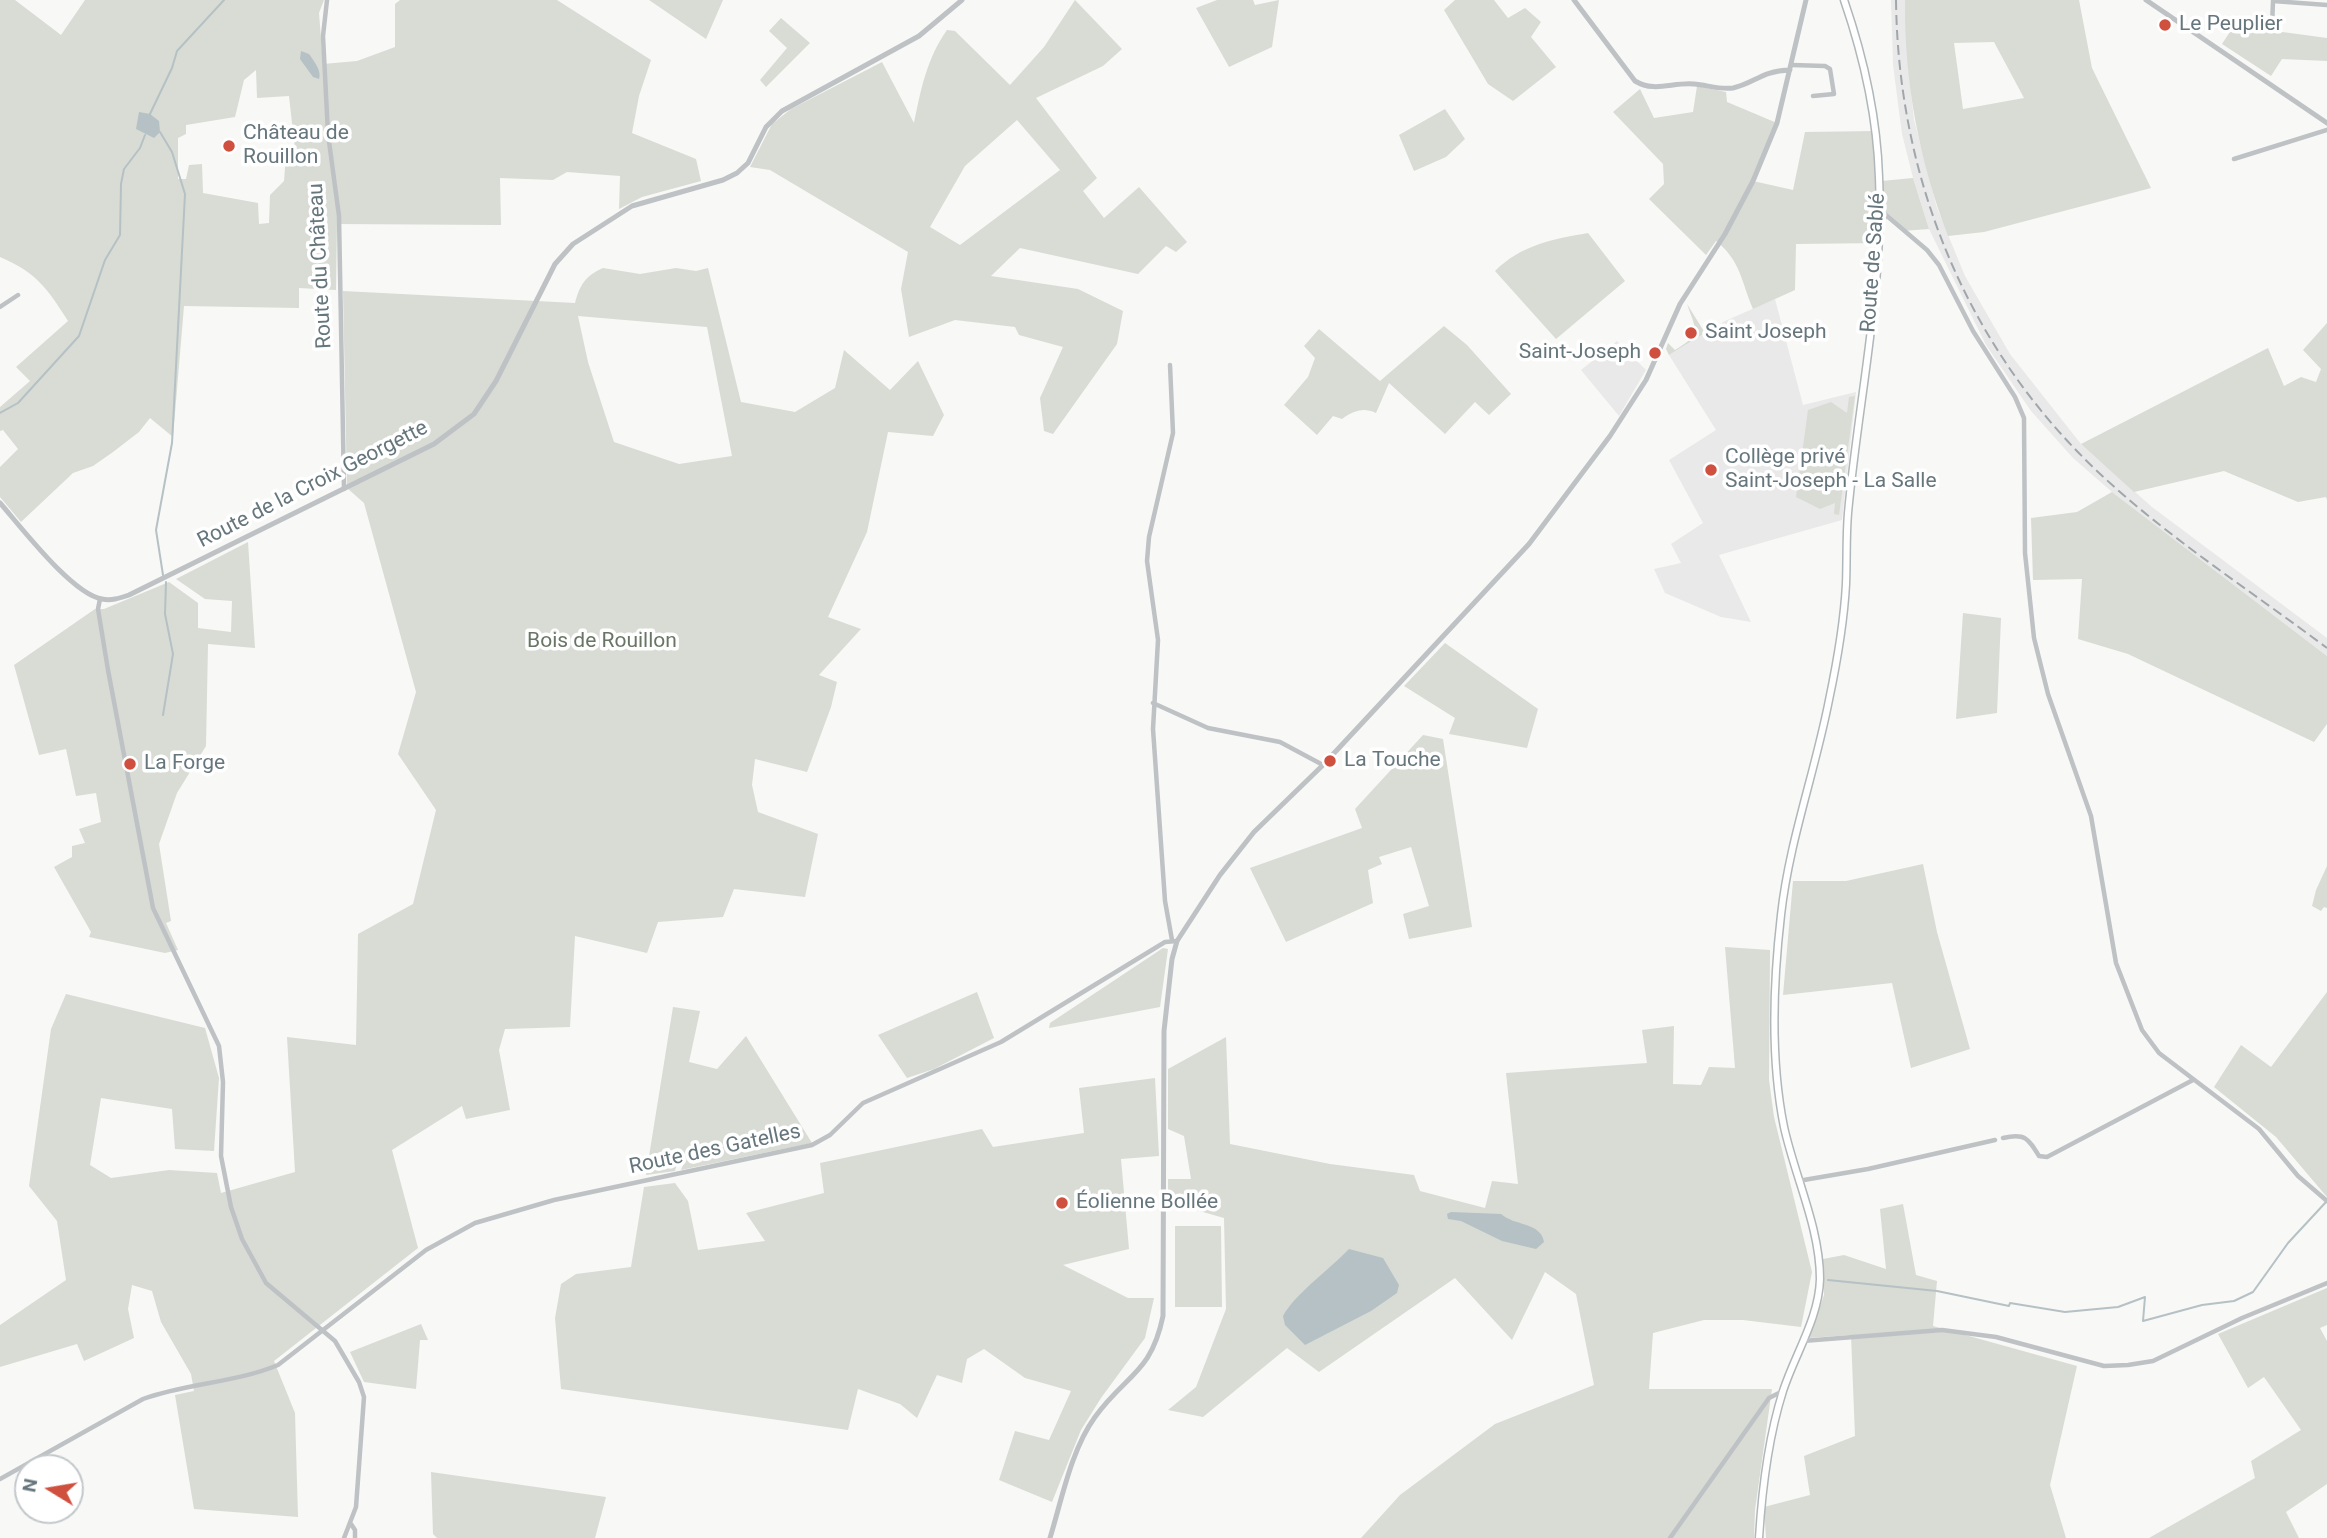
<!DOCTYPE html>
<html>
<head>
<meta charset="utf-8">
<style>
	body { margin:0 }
	#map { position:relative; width:2327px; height:1538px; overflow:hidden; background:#f8f8f6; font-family:Roboto,sans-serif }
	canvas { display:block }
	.north { position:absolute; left:14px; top:1454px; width:70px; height:70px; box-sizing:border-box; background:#fff; border:2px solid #c2c8cb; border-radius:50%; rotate:281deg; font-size:19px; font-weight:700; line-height:28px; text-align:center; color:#66767d }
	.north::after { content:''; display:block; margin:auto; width:24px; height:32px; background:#cf503f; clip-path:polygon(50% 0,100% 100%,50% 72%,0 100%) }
</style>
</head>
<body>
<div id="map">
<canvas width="2327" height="1538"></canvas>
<div class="north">N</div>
</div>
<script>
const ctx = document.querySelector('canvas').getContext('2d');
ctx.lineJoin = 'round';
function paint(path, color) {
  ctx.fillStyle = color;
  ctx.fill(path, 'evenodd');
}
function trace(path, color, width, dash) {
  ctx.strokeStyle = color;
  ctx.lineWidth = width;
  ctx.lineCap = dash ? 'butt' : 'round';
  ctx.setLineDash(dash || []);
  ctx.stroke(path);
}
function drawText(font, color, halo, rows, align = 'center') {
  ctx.font = font + ' Roboto,sans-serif';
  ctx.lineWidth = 7;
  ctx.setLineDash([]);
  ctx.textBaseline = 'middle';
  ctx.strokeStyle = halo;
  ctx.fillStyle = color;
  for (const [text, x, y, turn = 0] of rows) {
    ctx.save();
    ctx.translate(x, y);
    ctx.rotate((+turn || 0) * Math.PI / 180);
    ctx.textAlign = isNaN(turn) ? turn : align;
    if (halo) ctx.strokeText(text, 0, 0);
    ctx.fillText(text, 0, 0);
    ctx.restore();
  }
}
const built = new Path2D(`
	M1891 0H1905L1908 65 1914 120 1937 208 1965 276 2010 354 2081 444 2152 507 2327 638V656L2112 492 2073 458 2031 411 1986 345 1929 229 1913 178 1902 134 1893 65Z
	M1775 299 1803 405 1856 392 1842 520 1719 555 1751 622 1721 617 1665 593 1654 569 1681 563 1671 544 1703 523 1669 460 1716 430 1669 355 1725 321Z
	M1617 341 1646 370 1619 416 1581 370Z`);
const green = new Path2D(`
	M0 0H15L61 35 85 0H324L319 13 323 64 357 61 395 47V4L400 0H557L651 60 639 96 632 133 696 159 701 181 642 197 619 209 620 176 567 172 553 180 500 178 501 225 337 224 336 290 299 288V308L184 306 173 437 150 418 139 432 113 452 93 466 73 473 21 522 0 497V467L18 449 3 430 0 431V407L30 381 16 367 68 321C47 288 37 273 0 257ZM256 70 257 98 289 96 295 150 286 154 284 181 270 195 269 223 259 224 258 203 203 193 202 164 189 165 186 179H178V138L186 134V125L235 117 244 80Z
	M649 0H723L706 39Z
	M1075 0 1122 49 1103 66 1036 98 1097 178 1083 191 1104 218 1139 187 1187 242 1176 252 1166 246 1138 274 1020 248 991 276 1078 289 1123 311 1117 344 1053 434 1044 431 1040 398 1063 347 1019 335 1015 327 955 320 909 337 901 289 908 252 770 170 750 167 772 124 791 109 882 62 914 123C921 89 927 58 947 30L955 31 1010 85 1044 47ZM1017 120 1060 170 960 245 930 227 965 166Z
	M1217 0H1253L1255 5 1279 0 1272 47 1229 67 1196 8Z
	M1455 0H1494L1508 18 1525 8 1541 22 1531 37 1556 67 1513 101 1488 84 1444 10Z
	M1905 0H2079L2092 68 2151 188 1984 232 1948 236C1919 160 1904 81 1905 0ZM1994 42 2024 98 1963 109 1954 43Z
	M781 18 810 43 766 87 760 80 787 48 769 31Z
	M2235 24 2275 27V31L2327 38V61L2282 59 2271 76 2222 44Z
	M1697 86 1726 92 1727 102 1777 123 1753 181 1793 190 1805 132 1876 131 1882 181 1913 178 1929 229 1902 231 1888 219 1883 220 1882 243 1796 244 1795 290 1753 309C1741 281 1741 261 1716 241L1706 255 1649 199 1664 184 1663 164 1613 112 1640 89 1654 118 1693 112Z
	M1445 109 1465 139 1446 157 1414 171 1399 135Z
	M1588 233 1625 281 1556 339 1495 271C1521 245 1553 239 1588 233Z
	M603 268 640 274 676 268 696 271 708 268 741 402 795 412 835 388 844 350 890 390 918 361 944 415 933 436 888 432 867 532 828 617 861 629 819 675 837 682 831 707 807 772 755 759 752 785 758 812 818 834 805 897 734 889 723 917 658 922 647 953 575 936 570 1027 505 1029 499 1050 510 1110 466 1119 462 1106 392 1150 418 1248 274 1361 295 1413 298 1517 194 1509 175 1395 194 1391 191 1374 161 1322 152 1291 132 1285 128 1309 134 1338 84 1361 77 1344 0 1367V1325L66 1280 57 1221 29 1186 51 1029 66 994 205 1028 219 1078 214 1151 175 1149 172 1109 101 1098 90 1165 111 1178 169 1170 217 1173 221 1193 295 1172 287 1037 356 1045 358 934 413 904 436 810 398 754 416 692 364 503 347 488 343 291 575 303C580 285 585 276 603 268ZM578 316 707 327 732 456 679 464 614 442 588 362Z
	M1687 304 1705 333 1669 355 1666 349 1668 343 1675 350C1703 333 1696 331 1687 304Z
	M2327 323V500L2326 497 2298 502 2224 471 2134 492 2081 444 2268 348 2284 386 2301 377 2316 382 2321 369 2303 350Z
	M1444 326 1467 345 1511 394 1489 415 1475 402 1445 434 1389 383 1376 413C1363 407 1353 411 1342 419L1333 416 1317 435 1284 405 1308 377 1315 358 1304 346 1319 329 1380 381Z
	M1855 396 1839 515 1834 514 1835 503 1820 509 1796 497 1808 410 1831 402 1847 413 1849 397Z
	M2112 492 2327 656V724L2314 742 2128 654 2078 639 2082 579 2033 580 2031 518 2077 512Z
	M248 542 255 648 208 644 206 746 177 793 159 844 171 921 166 923 178 950 165 953 89 937 91 932 54 867 72 857V846L85 843 79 829 101 822 96 793 76 796 66 749 39 755 14 665 95 609H104L169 582 198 603V628L231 632 232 601 205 599 176 579Z
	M1963 613 2001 618 1997 713 1956 719Z
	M1445 643 1538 709 1527 748 1449 734 1455 718 1404 686Z
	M1423 735 1443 739 1472 927 1409 939 1403 914 1429 906 1411 847 1379 857 1382 864 1368 870 1373 903 1286 942 1250 868 1362 828 1355 809Z
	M1923 864 1937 932 1970 1049 1911 1068 1892 983 1783 995 1793 881H1846Z
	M2327 866V908L2324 907 2321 911 2312 906 2316 890Z
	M1725 947 1770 950 1769 1080 1774 1117 1812 1272 1801 1327 1743 1320H1704L1653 1333 1649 1389H1772L1755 1510 1754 1538H1361L1400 1495 1495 1424 1594 1385 1576 1294 1545 1272 1512 1340 1455 1278 1319 1372 1287 1348 1203 1417 1168 1410 1196 1387 1226 1309 1224 1218 1168 1202V1179H1191L1184 1136 1168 1129V1069L1226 1037 1230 1144 1330 1164 1414 1175 1420 1191 1485 1208 1492 1181 1518 1184 1506 1073 1647 1063 1642 1030 1674 1026 1673 1084 1701 1085 1709 1067 1735 1068Z
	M1163 948 1168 949 1160 1007 1049 1028 1050 1023Z
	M977 992 994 1038 934 1069 907 1078 878 1035Z
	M2327 992V1197L2276 1137 2214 1087 2241 1045 2271 1067Z
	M673 1007 700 1011 689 1062 717 1069 746 1036 812 1143 681 1170 683 1165 677 1164 675 1171 646 1175Z
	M1155 1078 1159 1156 1121 1159 1129 1249 1063 1265 1128 1298H1154L1145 1338 1101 1398 1081 1430 1052 1502 999 1480 1015 1431 1049 1440 1071 1391 1025 1378 984 1349 967 1359 962 1383 937 1375 917 1418 900 1404 858 1389 848 1430 561 1389 555 1318 561 1284 576 1274 631 1267 644 1187 675 1183 688 1201 698 1250 765 1241 746 1213 824 1193 820 1163 982 1129 993 1147 1084 1133 1079 1088Z
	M1903 1204 1916 1275 1937 1281 1933 1326 2077 1366 2050 1485 2066 1538H1766L1764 1507 1810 1495 1804 1456 1855 1436 1851 1335 1809 1338 1824 1295 1823 1259 1844 1255 1886 1269 1880 1209Z
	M1175 1226H1221L1222 1307H1175Z
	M2327 1288V1325L2320 1328 2327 1341V1484L2286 1512 2299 1538H2149L2255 1478 2251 1461 2301 1430 2264 1377 2248 1388 2218 1334Z
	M421 1324 428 1340H420L416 1389 364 1382 350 1352Z
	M431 1472 606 1497 595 1538H437L433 1534Z`);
const water = new Path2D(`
	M301 51 309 54C314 61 322 71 319 79L313 77 300 59Z
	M139 112 150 114 159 121 160 132 154 138 136 129Z
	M1451 1212 1501 1214C1514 1226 1541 1222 1544 1242L1536 1249 1502 1241 1461 1221 1448 1219 1447 1214Z
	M1349 1249 1383 1258 1399 1285 1397 1293 1371 1311 1305 1345 1285 1325 1283 1316C1295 1294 1330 1269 1349 1249Z`);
const stream = new Path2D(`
	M149 116 172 68 177 51 224 0
	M160 132 172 152 185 194 172 443 156 530 163 575
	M0 413 18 403 79 336 105 260 120 235 121 184 124 169 140 148 145 135
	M163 715 173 654 165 614 166 582
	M1828 1280 1937 1291 2009 1306 2010 1303 2065 1312 2118 1307 2145 1297 2143 1321 2202 1305 2234 1301 2253 1292 2288 1243 2326 1202`);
const minor = new Path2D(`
	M327 0 323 36 328 134 339 216 344 489
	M2273 1 2327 5
	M2272 27 2273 1
	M1792 65 1825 66 1830 69 1834 94 1813 96
	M2234 159 2327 130
	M1880 210 1927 250 1939 265 1973 331 2015 397 2024 418 2025 553 2034 638 2048 694 2091 816 2116 963 2142 1030 2159 1053 2259 1129 2298 1176 2327 1201
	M0 307 18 295
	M1170 365 1173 433 1149 537 1147 561 1158 640 1153 729 1165 901 1172 940
	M100 599 98 609 108 670 153 908 219 1046 223 1082 221 1156 231 1207 242 1239 266 1283 335 1341 359 1382 364 1397 356 1507 344 1538
	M1153 703 1208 728 1280 742 1323 765
	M2003 1138C2025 1133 2028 1138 2039 1156L2047 1157 2193 1080
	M1798 1181 1868 1169 1995 1140
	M1803 1341 1942 1330 1996 1337 2104 1366 2128 1365 2153 1361 2242 1318 2327 1283
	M0 1479 143 1399C186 1383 235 1383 278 1365L426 1250 475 1223 554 1200 812 1145 830 1135 863 1103 1001 1042 1165 942 1177 941
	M351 1524 355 1530V1538
	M1670 1538 1769 1398 1783 1391`);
const tertiary = new Path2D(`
	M1574 0 1635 81C1655 93 1672 82 1694 84 1707 85 1720 90 1733 88 1755 83 1761 71 1790 70
	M2146 0 2327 123
	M0 503C21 527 72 594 102 599 112 601 120 598 129 595L434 444 474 414 496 381 555 264 573 244 632 206 723 180 737 173 748 163 766 127 782 111 919 36 962 0
	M1050 1538C1062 1499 1071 1450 1095 1417 1126 1374 1151 1374 1163 1316L1164 1031 1172 959 1177 941 1220 875 1254 832 1323 765 1529 544 1610 436 1646 380 1680 304 1725 234 1753 181 1777 123 1806 0`);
const secondary = new Path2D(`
	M1759 1538C1762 1489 1768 1438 1783 1391 1795 1354 1819 1318 1820 1279 1820 1228 1795 1177 1784 1127 1770 1058 1773 984 1781 915 1789 842 1815 772 1829 700 1837 662 1844 623 1846 584 1847 560 1846 537 1848 513 1858 402 1884 289 1879 177 1877 115 1864 58 1844 0`);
const rail = new Path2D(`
	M1896 0C1898 178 1966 346 2096 470 2164 535 2251 591 2327 648`);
const markers = [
	[2165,25,7,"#cf503f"],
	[229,146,7,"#cf503f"],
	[1691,333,7,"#cf503f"],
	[1655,353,7,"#cf503f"],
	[1711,470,7,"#cf503f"],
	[1330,761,7,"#cf503f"],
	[130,764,7,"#cf503f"],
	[1062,1203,7,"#cf503f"]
];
const poiNames = [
	["Le Peuplier",2179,25],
	["Château de",243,134],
	["Rouillon",243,158],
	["Saint Joseph",1705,333],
	["Saint-Joseph",1641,353,"right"],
	["Collège privé",1725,458],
	["Saint-Joseph - La Salle",1725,482],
	["La Touche",1344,761],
	["La Forge",144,764],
	["Éolienne Bollée",1076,1203]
];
const streetNames = [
	["Route de Sablé",1874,263,-86],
	["Route du Château",321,266,-93],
	["Route de la Croix Georgette",313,485,-27],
	["Route des Gatelles",715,1150,-12]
];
const parkNames = [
	["Bois de Rouillon",602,642]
];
paint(built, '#e9e9e9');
paint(green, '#d8dcd5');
paint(water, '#b5c1c4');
trace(stream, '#b5c1c4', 2);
trace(secondary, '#b0b7ba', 9);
trace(minor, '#bec2c5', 4.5);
trace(tertiary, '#bec2c5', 5);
trace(secondary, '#fff', 6);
trace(rail, '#a0a7ab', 2, [10, 5]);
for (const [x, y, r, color] of markers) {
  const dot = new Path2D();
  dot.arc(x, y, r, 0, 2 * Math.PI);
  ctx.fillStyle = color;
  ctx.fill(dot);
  trace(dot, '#fff', 2.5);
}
drawText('21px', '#66767d', '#fff', poiNames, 'left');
drawText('21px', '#66767d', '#fff', streetNames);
drawText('21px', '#697665', '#fff', parkNames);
</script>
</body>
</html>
